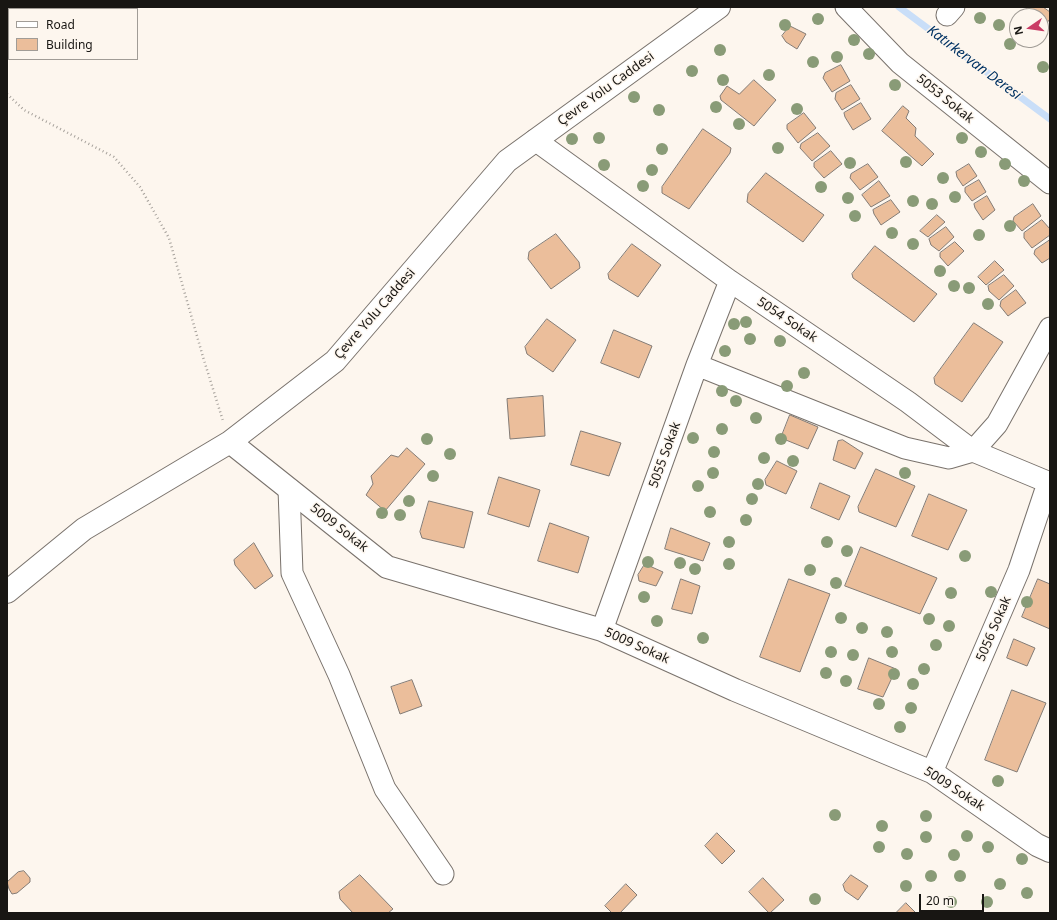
<!DOCTYPE html>
<html>
<head>
<meta charset="utf-8">
<style>
	body { margin:0 }
	#map { position:relative; width:1057px; height:920px; overflow:hidden; background:#fdf6ee; font-family:"Noto Sans",sans-serif }
	canvas { display:block }
	.frame { position:absolute; inset:0; border:8px solid #181613; pointer-events:none }
	.legend { position:absolute; left:8px; top:8px; width:130px; height:52px; box-sizing:border-box; background:#fdf6ee; border:1px solid #a19c96; margin:0; padding:5px 7px; list-style:none; font-size:12px; color:#181613 }
	.legend li { display:flex; align-items:center; gap:8px; height:20px }
	.legend b { width:20px; border:1px solid #a19c96 }
	.north { position:absolute; left:1009px; top:8px; width:40px; height:40px; box-sizing:border-box; background:#fdf6ee; border:1px solid #a19c96; border-radius:50%; rotate:257deg; font-size:11px; font-weight:700; line-height:16px; text-align:center; color:#181613 }
	.north::after { content:''; display:block; margin:auto; width:14px; height:18px; background:#ca3c65; clip-path:polygon(50% 0,100% 100%,50% 72%,0 100%) }
	.scale { position:absolute; left:919px; top:894px; width:65px; height:18px; box-sizing:border-box; border:2px solid #181613; border-top:0; padding-left:5px; font-size:12px; line-height:14px; white-space:nowrap; color:#181613; -webkit-text-stroke:3px #fdf6ee; paint-order:stroke }
</style>
</head>
<body>
<div id="map">
<canvas width="1057" height="920"></canvas>
<div class="frame"></div>
<ul class="legend">
<li><b style="height:5px;background:#fff"></b>Road</li>
<li><b style="height:11px;background:#ebbe9b"></b>Building</li>
</ul>
<div class="north">N</div>
<div class="scale">20 m</div>
</div>
<script>
const ctx = document.querySelector('canvas').getContext('2d');
ctx.lineJoin = 'round';
function trace(path, color, width, dash) {
  ctx.strokeStyle = color;
  ctx.lineWidth = width;
  ctx.lineCap = dash ? 'butt' : 'round';
  ctx.setLineDash(dash || []);
  ctx.stroke(path);
}
function paint(path, color) {
  ctx.fillStyle = color;
  ctx.fill(path, 'evenodd');
}
function drawText(font, color, halo, rows, align = 'center') {
  ctx.font = font + ' "Noto Sans",sans-serif';
  ctx.lineWidth = 3;
  ctx.setLineDash([]);
  ctx.textBaseline = 'middle';
  ctx.strokeStyle = halo;
  ctx.fillStyle = color;
  for (const [text, x, y, turn = 0] of rows) {
    ctx.save();
    ctx.translate(x, y);
    ctx.rotate((+turn || 0) * Math.PI / 180);
    ctx.textAlign = isNaN(turn) ? turn : align;
    if (halo) ctx.strokeText(text, 0, 0);
    ctx.fillText(text, 0, 0);
    ctx.restore();
  }
}
const stream = new Path2D(`
	M899 7 1050 119`);
const building = new Path2D(`
	M1028 7H1043L1050 12V19L1041 30V16H1020Z
	M790 26 806 34 797 49 786 42 782 36Z
	M841 65 850 81 832 92 823 78 825 73Z
	M754 80 776 100 754 126 721 100 720 96 727 86 739 94Z
	M851 85 860 99 842 110 835 99 836 93Z
	M861 103 871 119 853 130 845 117 844 113Z
	M903 106 909 111 906 118 916 128 915 136 934 154 922 166 882 131Z
	M804 113 816 128 798 143 787 129V125Z
	M703 129 731 148 730 153 689 209 662 193V187Z
	M818 133 830 146 812 161 800 148 801 144Z
	M831 151 842 164 824 178 814 167V163Z
	M868 164 878 177 860 190 850 178 851 174Z
	M969 164 977 176 963 186 957 177 956 172Z
	M766 173 824 215 803 242 747 202 748 194Z
	M979 180 986 192 972 201 965 192V188Z
	M879 181 890 196 871 207 862 195Z
	M987 196 995 210 983 220 975 208 974 204Z
	M891 200 900 212 881 225 874 214 873 210Z
	M1033 204 1041 216 1022 231 1013 221 1014 217Z
	M937 215 945 222 928 237 920 231Z
	M1042 220 1050 229V235L1032 248 1024 238V233Z
	M946 227 954 237 939 251 931 245 929 239Z
	M556 234 579 262 580 268 551 289 528 259 529 252Z
	M1050 240V258L1042 263 1034 254 1035 250Z
	M955 242 964 251 948 266 940 257V253Z
	M632 244 661 265 638 297 609 279 608 274Z
	M875 246 937 294 914 322 853 278 852 274Z
	M995 261 1004 270 986 285 978 277Z
	M1004 275 1014 286 999 300 989 291 988 286Z
	M1016 290 1026 303 1008 316 1000 306 1001 301Z
	M547 319 576 340 553 372 527 354 525 347Z
	M974 323 1003 342 962 402 935 384 934 378Z
	M614 330 652 346 639 378 601 363Z
	M543 396 545 436 510 439 507 399Z
	M790 415 818 427 808 449 781 438Z
	M581 431 621 443 609 476 571 465Z
	M843 440 863 453 855 469 833 460 838 441Z
	M407 448 425 464 385 511 366 495 373 484 371 476 391 455 398 457Z
	M777 461 797 471 786 494 766 485 765 480Z
	M876 469 915 486 896 527 859 512 858 507Z
	M499 477 540 490 529 527 488 514Z
	M820 483 850 496 839 520 811 508Z
	M929 494 967 510 948 550 912 536Z
	M429 501 473 512 464 548 422 538 420 532Z
	M550 523 589 537 578 573 538 561Z
	M671 528 710 543 703 561 665 549Z
	M254 543 273 576 255 589 235 565 234 560Z
	M861 547 937 578 920 614 845 586Z
	M645 564 663 572 656 586 639 581 638 575Z
	M681 579 700 586 692 614 672 609Z
	M789 579 830 594 800 672 760 657Z
	M1038 579 1050 584V629L1022 617Z
	M1014 639 1035 648 1027 666 1007 658Z
	M869 658 896 669 883 697 858 689Z
	M412 680 422 706 400 714 391 687Z
	M1012 690 1046 703 1017 772 985 760Z
	M717 833 735 851 722 864 705 846Z
	M24 871 30 878V882L17 893 12 894 9 889 7 882 18 872Z
	M360 875 393 909 388 913H353L340 899 339 892Z
	M851 875 868 886 858 900 845 891 843 885Z
	M763 878 784 900 770 913H769L749 892Z
	M626 884 637 895 620 913H612L605 906Z
	M906 903 916 913H896Z`);
const path = new Path2D(`
	M7 94 24 110 114 157 140 187 169 238 203 357 223 421`);
const street = new Path2D(`
	M846 7 900 63 1050 183
	M947 15 954 7
	M535 140 730 281 908 402 973 451 1050 483
	M697 365 905 448 949 458 973 451
	M973 451 997 424 1050 328
	M289 489 292 573 339 675 385 789 443 874
	M602 630 697 365 730 281
	M932 772 1019 570 1048 483`);
const secondary = new Path2D(`
	M230 442 387 567 602 630 735 690 932 772 1037 845 1050 851
	M7 592 84 529 230 442 335 361 507 161 719 7`);
const trees = [
	[980,18],
	[818,19],
	[785,25],
	[999,25],
	[854,40],
	[1010,44],
	[720,50],
	[869,54],
	[837,57],
	[813,62],
	[1043,67],
	[692,71],
	[769,75],
	[723,80],
	[895,85],
	[634,97],
	[716,107],
	[797,109],
	[659,110],
	[739,124],
	[599,138],
	[962,138],
	[572,139],
	[778,148],
	[662,149],
	[981,152],
	[906,162],
	[850,163],
	[1005,164],
	[604,165],
	[652,170],
	[943,178],
	[1024,181],
	[643,186],
	[821,187],
	[955,197],
	[848,198],
	[913,201],
	[932,204],
	[855,216],
	[1010,226],
	[892,233],
	[979,235],
	[913,244],
	[940,271],
	[954,286],
	[969,288],
	[988,304],
	[746,322],
	[734,324],
	[750,339],
	[780,341],
	[725,351],
	[804,373],
	[787,386],
	[722,391],
	[736,401],
	[756,418],
	[722,429],
	[693,438],
	[427,439],
	[781,439],
	[714,452],
	[450,454],
	[764,458],
	[793,461],
	[713,473],
	[905,473],
	[433,476],
	[758,484],
	[698,486],
	[752,499],
	[409,501],
	[710,512],
	[382,513],
	[400,515],
	[746,520],
	[729,542],
	[827,542],
	[847,551],
	[965,556],
	[648,562],
	[680,563],
	[729,564],
	[695,569],
	[810,570],
	[836,583],
	[991,592],
	[951,593],
	[644,597],
	[1027,602],
	[841,618],
	[929,619],
	[657,621],
	[949,626],
	[862,628],
	[887,632],
	[703,638],
	[936,645],
	[831,652],
	[892,652],
	[853,655],
	[924,669],
	[826,673],
	[894,674],
	[846,681],
	[913,684],
	[879,704],
	[911,708],
	[900,727],
	[998,781],
	[835,815],
	[926,816],
	[882,826],
	[967,836],
	[926,837],
	[879,847],
	[988,847],
	[907,854],
	[954,855],
	[1022,859],
	[931,876],
	[960,876],
	[1000,884],
	[906,886],
	[1027,893],
	[815,899],
	[951,902],
	[987,902]
];
const streetNames = [
	["Çevre Yolu Caddesi",606,89,-36],
	["5053 Sokak",945,99,39],
	["Çevre Yolu Caddesi",375,314,-49],
	["5054 Sokak",787,320,34],
	["5055 Sokak",665,455,-70],
	["5009 Sokak",339,528,38],
	["5056 Sokak",994,629,-67],
	["5009 Sokak",637,646,24],
	["5009 Sokak",954,789,33]
];
const waterNames = [
	["Katırkervan Deresi",974,63,37]
];
trace(stream, '#c9def8', 7);
paint(building, '#ebbe9b');
trace(building, '#837b75', 1);
trace(street, '#79726c', 23);
trace(secondary, '#79726c', 24);
trace(path, '#a7a29c', 2.5, [1, 3]);
trace(street, '#fff', 21);
trace(secondary, '#fff', 22);
ctx.fillStyle = '#899b77';
for (const [x, y] of trees) {
  ctx.beginPath();
  ctx.arc(x, y, 6, 0, 2 * Math.PI);
  ctx.fill();
}
drawText('13px', '#181613', '#fdf6ee', streetNames);
drawText('italic 14px', '#003263', '#fdf6ee', waterNames);
</script>
</body>
</html>
